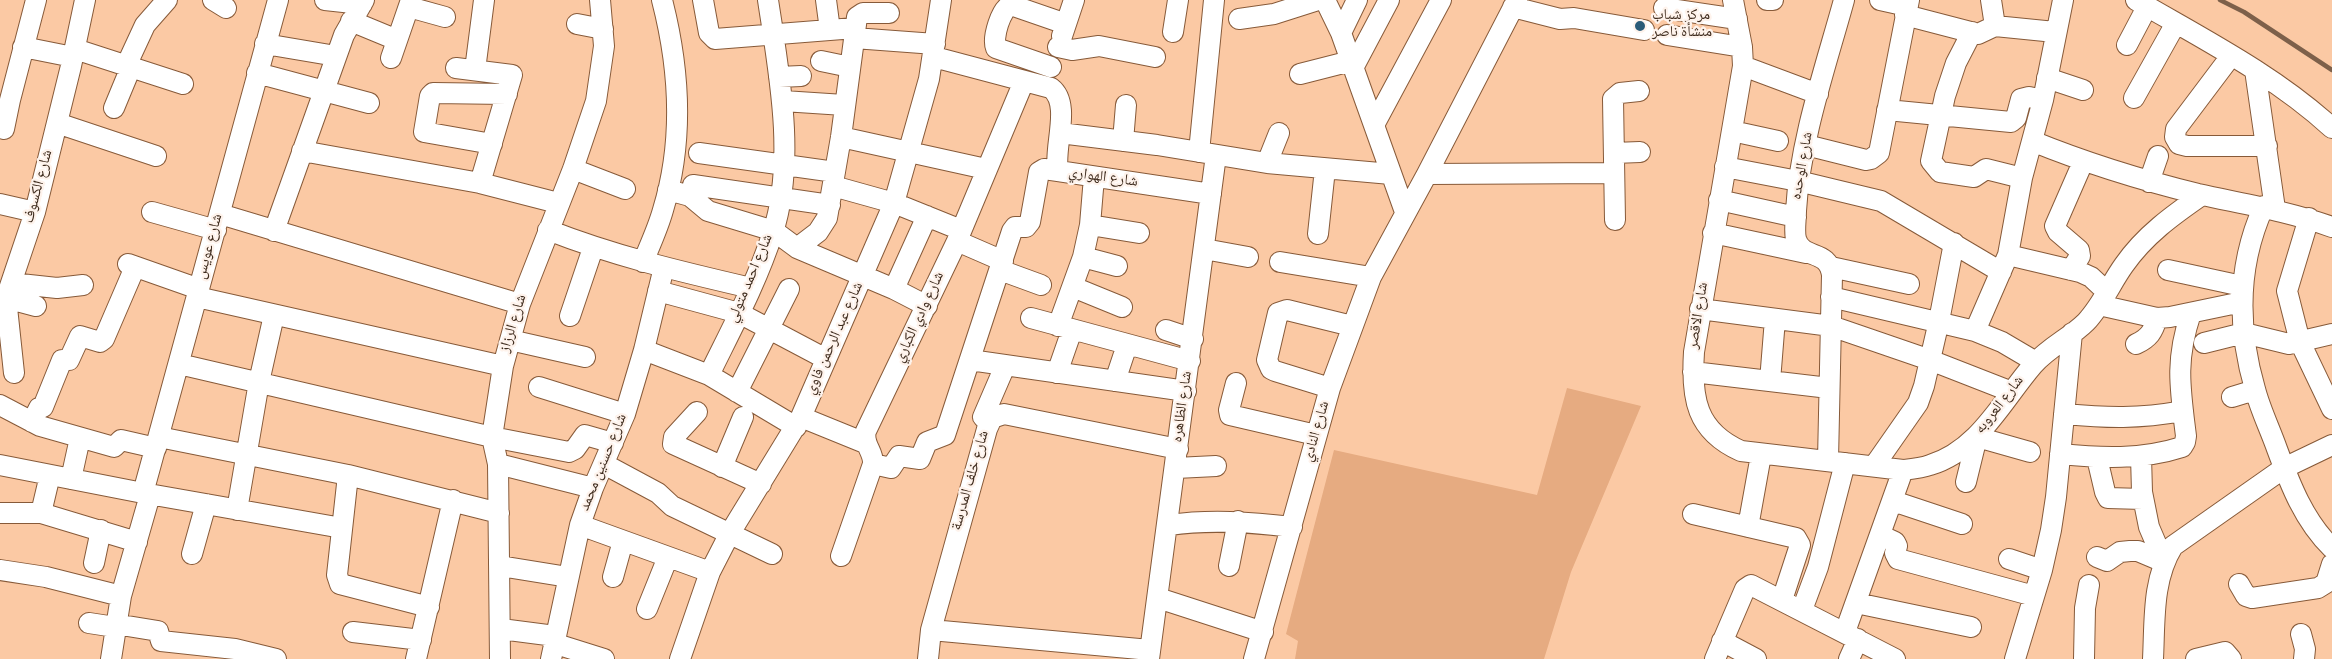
<!DOCTYPE html>
<html>
<head>
<meta charset="utf-8">
<style>
	body { margin:0 }
	canvas { display:block; background:#fbc9a4 }
</style>
</head>
<body>
<canvas width="2332" height="659"></canvas>
<script>
const ctx = document.querySelector('canvas').getContext('2d');
ctx.lineJoin = 'round';
function paint(path, color) {
  ctx.fillStyle = color;
  ctx.fill(path, 'evenodd');
}
function trace(path, color, width, dash) {
  ctx.strokeStyle = color;
  ctx.lineWidth = width;
  ctx.lineCap = dash ? 'butt' : 'round';
  ctx.setLineDash(dash || []);
  ctx.stroke(path);
}
function drawText(font, color, halo, rows, align = 'center') {
  ctx.font = font + ' Georgia,"Noto Naskh Arabic",serif';
  ctx.lineWidth = 4.5;
  ctx.setLineDash([]);
  ctx.textBaseline = 'middle';
  ctx.strokeStyle = halo;
  ctx.fillStyle = color;
  for (const [text, x, y, turn = 0] of rows) {
    ctx.save();
    ctx.translate(x, y);
    ctx.rotate((+turn || 0) * Math.PI / 180);
    ctx.textAlign = isNaN(turn) ? turn : align;
    if (halo) ctx.strokeText(text, 0, 0);
    ctx.fillText(text, 0, 0);
    ctx.restore();
  }
}
const green = new Path2D(`
	M1567 388 1641 406 1571 572 1544 659H1295L1298 641 1286 634 1334 450 1537 495Z`);
const minor = new Path2D(`
	M213 0 226 8
	M325 0 362 4
	M703 0 709 33 715 39 855 28
	M826 0 830 30
	M1325 0 1341 33 1405 212
	M1733 0 1742 47 1743 66 1694 352C1691 398 1696 431 1741 451L1903 470
	M1767 0H1773
	M1880 0 1907 6
	M1991 0 1995 26
	M2136 0C2203 39 2274 75 2332 128
	M409 7 445 17
	M1513 7 1560 19 1574 18 1644 30
	M1664 8 1737 19
	M1905 15 1978 34 1995 26 2055 32
	M1239 19 1274 14 1318 0
	M351 21 397 40
	M577 24 603 29
	M1173 32 1178 0
	M1972 32 1956 63 1945 96 1931 161 1940 172 1974 177 1986 169 2022 178
	M1341 33 1357 0
	M1667 35 1742 47
	M1062 36 1074 0
	M854 38 935 44
	M265 44 336 56
	M2127 45 2147 7
	M23 47 73 57
	M1058 47 1072 50 1099 46 1155 57
	M75 49 183 84
	M2231 56 2176 129 2175 137 2179 144 2187 146H2267
	M934 57 1051 88C1072 104 1053 148 1058 171L1211 194
	M391 58 411 0
	M821 61 850 67
	M126 66 145 25 167 0
	M1743 66 1818 94
	M1051 67 996 48C992 38 1001 8 1011 5L1066 24
	M456 68 512 75 480 183
	M1353 68 1389 0
	M475 70 484 0
	M2255 70 2275 209
	M257 73 369 103
	M1300 74 1351 61
	M779 77 801 76
	M2047 78 2083 90
	M2134 98 2176 23
	M783 101 844 105
	M114 108 131 67
	M1887 110 2011 122 2016 118 2021 99 2029 97 2043 100
	M57 123 156 156
	M1374 125 1441 0
	M4 129 10 100 36 0
	M1732 131 1778 141
	M1060 133 1157 145 1267 163 1391 174
	M841 137 986 169
	M1123 141 1126 105
	M2032 141C2086 163 2141 180 2198 194 2243 204 2288 211 2332 227
	M492 144 424 132 430 96 433 93 507 94
	M1806 145 1866 160 1871 159 1879 153 1909 0
	M302 151 480 183 558 203
	M1199 152 1214 0
	M699 153 835 172
	M1614 153 1640 152
	M1267 163 1279 133
	M1725 167 1798 181 1881 201 2001 272
	M573 169 625 189
	M1427 174 1614 173
	M2149 182 2158 156
	M693 185 830 205
	M833 186 894 203 961 230
	M668 190 690 196 708 211 774 231 797 248 894 289 927 306
	M1719 200 1796 217
	M0 204 35 212
	M2264 206C2237 265 2237 327 2255 389 2260 409 2270 429 2277 449 2290 484 2304 521 2332 548
	M152 212 216 230
	M220 214 520 304
	M2309 218 2287 291 2300 342 2332 409
	M1615 220 1613 99 1620 93 1639 91
	M1090 225 1139 233
	M548 230C614 256 682 272 751 288
	M274 231 344 35 364 0
	M1713 233 1806 253
	M1318 234 1325 169
	M957 241 1003 261
	M797 248 818 232 827 218 841 137 857 17 863 13H889
	M1204 249 1248 257
	M2008 255 2080 272 2091 277 2107 292
	M1083 257 1117 266
	M643 262C650 245 658 228 663 210 684 141 680 70 662 0
	M1280 262 1371 277
	M128 264 199 289
	M1831 267 1909 284
	M1000 270 1041 285
	M2071 270 2080 256 2079 250 2058 232 2055 226 2083 162
	M2168 270 2242 286
	M11 283 57 288 83 285
	M1073 287 1122 307
	M894 289 927 216
	M658 291 739 313 826 359
	M197 297 503 366
	M1831 297 1975 331 2002 342 2036 362
	M6 298 36 306
	M2099 305 2157 318 2170 317 2242 302
	M1700 309 1831 326 1930 360 2012 392
	M570 316 593 248
	M1031 318 1190 361
	M1058 326 1083 257 1090 225 1094 177
	M1166 330 1193 339
	M1975 331 2008 255 2022 178 2043 100 2063 0
	M510 340 585 357
	M2204 343 2244 333 2289 344 2332 334
	M2136 344C2149 338 2153 332 2157 318
	M644 350 709 375 796 427
	M970 360 1186 391
	M179 364 492 437 569 452 575 449 585 435 613 443
	M1693 372 1829 388
	M14 373 6 298 35 212 71 66 85 0
	M1057 373 1072 330
	M709 375C732 328 757 282 773 232 796 160 779 73 768 0
	M1115 381 1127 345
	M1770 381 1775 319
	M1236 383 1229 410 1230 415 1316 435
	M539 387 625 414
	M1330 388 1275 371 1271 369 1267 360 1278 313 1287 310 1352 326
	M737 392 789 289
	M2232 397 2255 390
	M0 405 40 426 114 447 121 440 156 448
	M697 412 674 437 673 444 761 484
	M2064 414C2108 418 2138 419 2183 411
	M801 417 865 443
	M32 422 39 408 43 407 62 360H69L80 336 100 342 104 339 135 267
	M989 423 983 417 1005 366
	M159 437 348 475 499 513
	M2060 454C2100 458 2142 460 2182 447L2185 442 2186 436C2180 388 2175 360 2191 313
	M2141 456 2142 492 2149 527 2164 562
	M2097 458 2105 492 2108 498 2143 499
	M1828 460 1832 275C1828 248 1803 261 1796 239 1794 231 1796 220 1796 211 1800 140 1825 69 1844 0
	M498 464 593 488
	M604 464 658 493 672 506 772 554
	M873 464 891 468 899 456 920 459 927 442 945 435 1012 231 1015 227H1026L1030 222 1039 172 1044 169 1058 171
	M0 465 143 493 342 528
	M1874 466 1918 403 1924 386 1939 321 1954 243
	M722 467 743 417
	M1176 468 1216 466
	M348 475 337 575 340 584 429 607
	M71 479 80 438
	M1966 482 1977 437 2030 452
	M143 493 278 0
	M1893 501 1962 524
	M237 510 259 382 274 315
	M0 513H41L137 542
	M41 513 50 475
	M1693 514 1796 538 1800 545 1782 600
	M580 525 710 572
	M1169 525C1210 519 1251 522 1292 527
	M1748 527 1761 455
	M1880 535 1895 542 1897 546 1895 553 1898 559 2034 596
	M192 554 206 504
	M841 556 873 464C874 451 862 444 866 431L957 241 1024 81
	M2097 557 2107 561 2120 552 2130 551H2138L2164 562
	M2009 559 2042 570
	M94 563 101 530
	M500 566 568 577
	M1229 566 1238 521
	M0 570 46 577 121 596
	M613 577 623 541
	M2239 584 2246 596 2252 598 2318 588 2326 583 2332 564
	M1158 598 1263 632
	M1856 603 1971 627
	M647 609 668 557
	M1802 610 1818 567 1845 463
	M89 623 115 627
	M115 624 158 631 161 641 235 649 276 659
	M501 629 555 636
	M931 630 1150 650
	M353 632 421 640
	M1845 632 1903 470C1912 469 1922 468 1930 465 1979 450 2002 401 2033 365 2050 346 2070 338 2086 322 2102 305 2111 283 2124 265 2145 235 2173 215 2202 195
	M2301 634 2305 649 2304 659
	M1722 641 1756 659
	M553 643 604 659
	M111 659 121 596 150 495
	M416 659 453 500
	M500 659 498 464 492 437 503 366 520 304 573 169 596 101 604 46 600 0
	M551 659 580 525 593 488 625 414 644 350 664 267
	M680 659 710 572 730 533 801 417 894 203 929 79 941 0
	M928 659 931 630 987 429 992 418 1004 414 1178 449
	M1149 659 1216 155
	M1254 659 1330 388 1371 277 1427 174 1517 0
	M1715 659 1745 589 1751 585 1895 659
	M1849 659 1858 639
	M2015 659 2042 570 2051 530 2056 497 2072 333
	M2084 659 2085 608 2089 585
	M2153 659C2155 620 2152 580 2173 546L2284 468 2332 445
	M2196 659 2225 652 2231 659`);
const rail = new Path2D(`
	M2220 0 2244 12 2332 70`);
const markers = [
	[1640,26,6,"#2a5c79"]
];
const poiNames = [
	["مركز شباب",1652,17],
	["منشأة ناصر",1652,34]
];
const streetNames = [
	["شارع الوحده",1804,166,-80],
	["شارع الهواري",1103,179,8],
	["شارع الكسوف",40,187,-75],
	["شارع عويس",211,247,-75],
	["شارع احمد متولي",752,279,-67],
	["شارع الاقصر",1700,316,-81],
	["شارع وادي الكباري",921,318,-65],
	["شارع الرزاز",515,324,-73],
	["شارع عبد الرحمن فاوي",836,339,-66],
	["شارع العروبه",2001,406,-52],
	["شارع الظاهره",1184,407,-82],
	["شارع النادي",1318,432,-74],
	["شارع حسنين محمد",605,463,-68],
	["شارع خلف المدرسة",972,481,-74]
];
paint(green, '#e6ab81');
trace(minor, '#875a39', 22);
trace(minor, '#fff', 20);
trace(rail, '#7d604a', 4.5);
for (const [x, y, r, color] of markers) {
  const dot = new Path2D();
  dot.arc(x, y, r, 0, 2 * Math.PI);
  ctx.fillStyle = color;
  ctx.fill(dot);
  trace(dot, '#fef3ec', 2);
}
drawText('15px', '#3e2b1d', '#fef3ec', poiNames, 'left');
drawText('15px', '#3e2b1d', '#fef3ec', streetNames);
</script>
</body>
</html>
